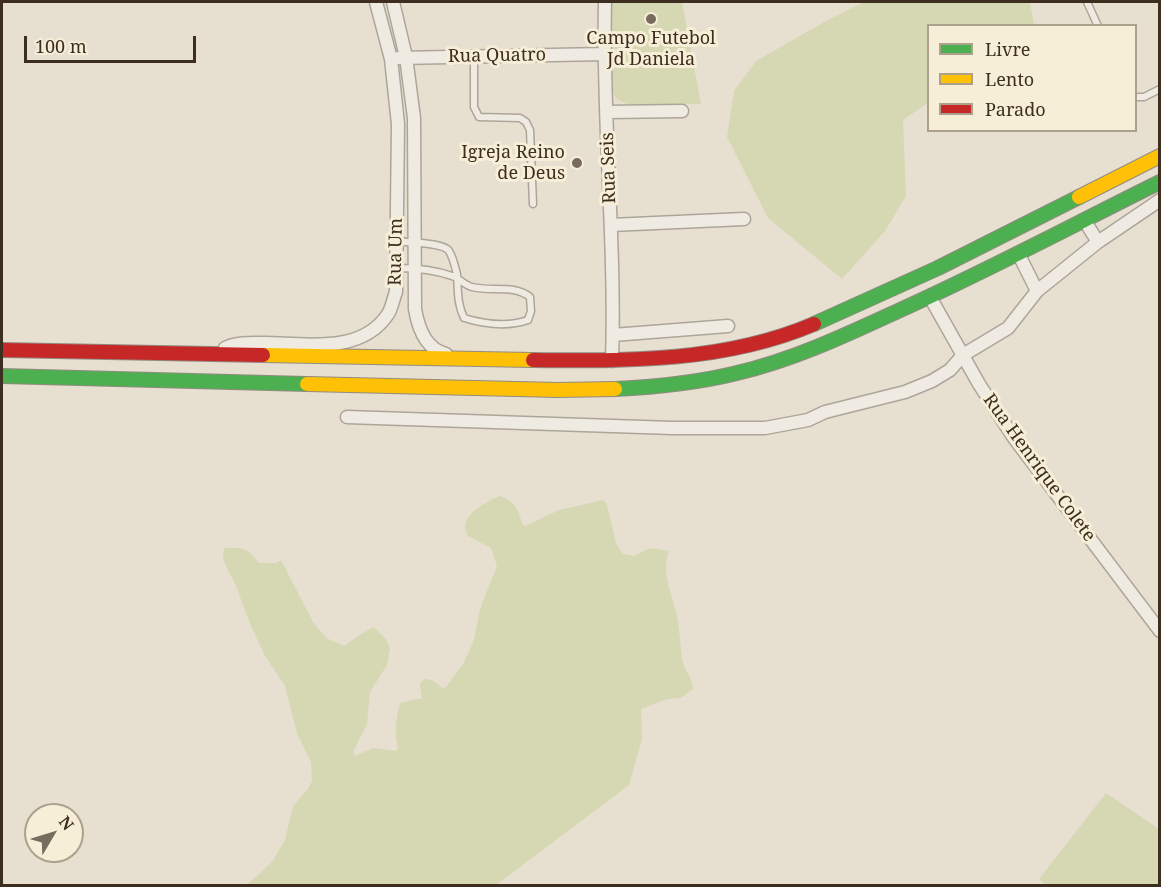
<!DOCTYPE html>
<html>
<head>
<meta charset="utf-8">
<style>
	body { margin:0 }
	#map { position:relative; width:1161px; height:887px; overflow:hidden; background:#e7e0d1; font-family:"Noto Serif",serif }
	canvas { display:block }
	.frame { position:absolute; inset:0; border:3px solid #3d2e20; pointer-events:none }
	.legend { position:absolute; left:927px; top:24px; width:210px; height:108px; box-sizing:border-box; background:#f7eed8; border:2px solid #ada18e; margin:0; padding:8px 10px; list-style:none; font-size:18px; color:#3d2e20 }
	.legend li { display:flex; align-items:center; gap:12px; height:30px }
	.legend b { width:30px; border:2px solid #ada18e }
	.north { position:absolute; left:24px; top:803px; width:60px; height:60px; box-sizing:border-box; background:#f7eed8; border:2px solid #ada18e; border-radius:50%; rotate:52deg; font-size:16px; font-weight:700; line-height:24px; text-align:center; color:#3d2e20 }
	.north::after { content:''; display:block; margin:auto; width:21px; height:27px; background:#786c5e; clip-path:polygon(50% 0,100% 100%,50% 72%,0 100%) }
	.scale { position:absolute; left:24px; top:36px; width:172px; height:27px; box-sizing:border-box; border:3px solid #3d2e20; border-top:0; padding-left:8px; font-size:18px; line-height:21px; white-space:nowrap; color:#3d2e20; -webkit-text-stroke:4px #f7eed8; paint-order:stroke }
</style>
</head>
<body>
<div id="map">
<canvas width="1161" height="887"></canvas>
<div class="frame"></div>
<ul class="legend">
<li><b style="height:8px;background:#4caf50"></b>Livre</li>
<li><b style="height:8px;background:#ffc107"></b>Lento</li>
<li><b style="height:8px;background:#c62828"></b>Parado</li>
</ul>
<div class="north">N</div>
<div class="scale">100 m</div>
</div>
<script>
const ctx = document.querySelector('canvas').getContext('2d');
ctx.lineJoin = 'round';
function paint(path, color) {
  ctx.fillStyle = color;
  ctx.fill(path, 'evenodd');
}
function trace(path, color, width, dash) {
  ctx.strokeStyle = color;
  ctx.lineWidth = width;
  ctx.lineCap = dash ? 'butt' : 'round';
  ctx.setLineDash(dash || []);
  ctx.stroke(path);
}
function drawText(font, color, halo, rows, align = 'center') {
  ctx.font = font + ' "Noto Serif",serif';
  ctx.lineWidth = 6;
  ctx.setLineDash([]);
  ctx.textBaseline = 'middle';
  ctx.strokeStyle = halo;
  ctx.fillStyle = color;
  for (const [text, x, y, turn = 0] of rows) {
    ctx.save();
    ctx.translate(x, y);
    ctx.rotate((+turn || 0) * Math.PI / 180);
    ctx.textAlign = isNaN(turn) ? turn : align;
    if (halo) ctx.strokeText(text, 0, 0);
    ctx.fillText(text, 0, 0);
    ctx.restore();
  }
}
const green = new Path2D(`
	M610 2H682L701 104 629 105 617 99 613 94Z
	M864 2H1030L1034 25 928 26V103L903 120 906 196 885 231 842 279 768 218 727 137 734 91 756 61 826 21Z
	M500 496C514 500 519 510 522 524L525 526 559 510 603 500 607 505 616 543 623 554 634 556 650 548 669 551C660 571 673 596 677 616 680 631 680 648 683 663 686 673 692 677 693 689L681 698 667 699 641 709 642 739 629 785 496 885H226L248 884 272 862 285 840 293 806 308 789 312 781 311 762 297 733 285 686 265 656 249 621 236 586 224 562 223 553 225 548C244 548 247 547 259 563H276L281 560 313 622 326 638 344 646 361 634 374 627 386 639 390 648 387 665 370 692 367 724 353 752 355 756 373 748 396 751 398 748C394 732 396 719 400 703L422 698 420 684 424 679 432 680 443 688 446 687 463 664 474 640 480 609 497 566 491 548 468 536C467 533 465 530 465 527 465 513 489 500 500 496Z
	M1106 793 1159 829V885H1046L1039 879Z`);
const lane = new Path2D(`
	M1087 2 1098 26
	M474 57V107L479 117 520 118 526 122 530 130 533 204
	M1136 97H1144L1160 89
	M397 241C408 243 443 242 449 251 453 257 455 267 457 274 458 289 457 304 464 318 484 324 508 327 528 320L531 311 530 297C514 284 491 292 472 287 464 285 459 278 452 276 435 270 415 268 397 268`);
const street = new Path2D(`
	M393 2 406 57 414 118 415 309C418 327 425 349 446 354
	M605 2C602 121 616 241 612 361
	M398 58 604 54
	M607 112 682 111
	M1084 220 1098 242
	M611 225 744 219
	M1018 253 1037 291
	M930 297 979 384 1014 438 1160 631
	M613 335 728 326
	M225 348C238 342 251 343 266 343 307 344 362 354 388 314 392 308 393 299 396 292L398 124 391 59 376 2
	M347 417 672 428H765L808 420 825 412 905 392 932 381 950 370 963 355 1008 328 1037 291 1098 242 1160 200`);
const fast = new Path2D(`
	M814 324 938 268 1079 197
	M2 376 307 384
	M615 389C656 387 697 383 737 373 793 360 846 335 898 311 987 271 1073 225 1160 182`);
const slow = new Path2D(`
	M1079 197 1160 156
	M263 355 533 360
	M307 384 558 390 615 389`);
const jam = new Path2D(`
	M2 350 263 355
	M533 360C628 361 725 362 814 324`);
const markers = [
	[651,19,6,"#786c5e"],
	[577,163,6,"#786c5e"]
];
const poiNames = [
	["Campo Futebol",651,39],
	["Jd Daniela",651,60],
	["Igreja Reino",565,153,"right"],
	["de Deus",565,174,"right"]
];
const streetNames = [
	["Rua Quatro",497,56,-1],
	["Rua Seis",609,168,-92],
	["Rua Um",396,252,-89],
	["Rua Henrique Colete",1039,468,54]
];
paint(green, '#d6d7b3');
trace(lane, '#ada599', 9);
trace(street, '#ada599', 15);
trace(fast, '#928b80', 16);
trace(slow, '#928b80', 16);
trace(jam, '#928b80', 16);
trace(lane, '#efebe3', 6);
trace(street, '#efebe3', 12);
trace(fast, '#4caf50', 14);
trace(slow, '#ffc107', 14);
trace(jam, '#c62828', 14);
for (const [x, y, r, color] of markers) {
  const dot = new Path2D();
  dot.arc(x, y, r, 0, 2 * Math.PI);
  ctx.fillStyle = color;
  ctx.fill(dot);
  trace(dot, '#f7eed8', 2);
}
drawText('18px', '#3d2e20', '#f7eed8', poiNames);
drawText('18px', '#3d2e20', '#f7eed8', streetNames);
</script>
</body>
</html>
